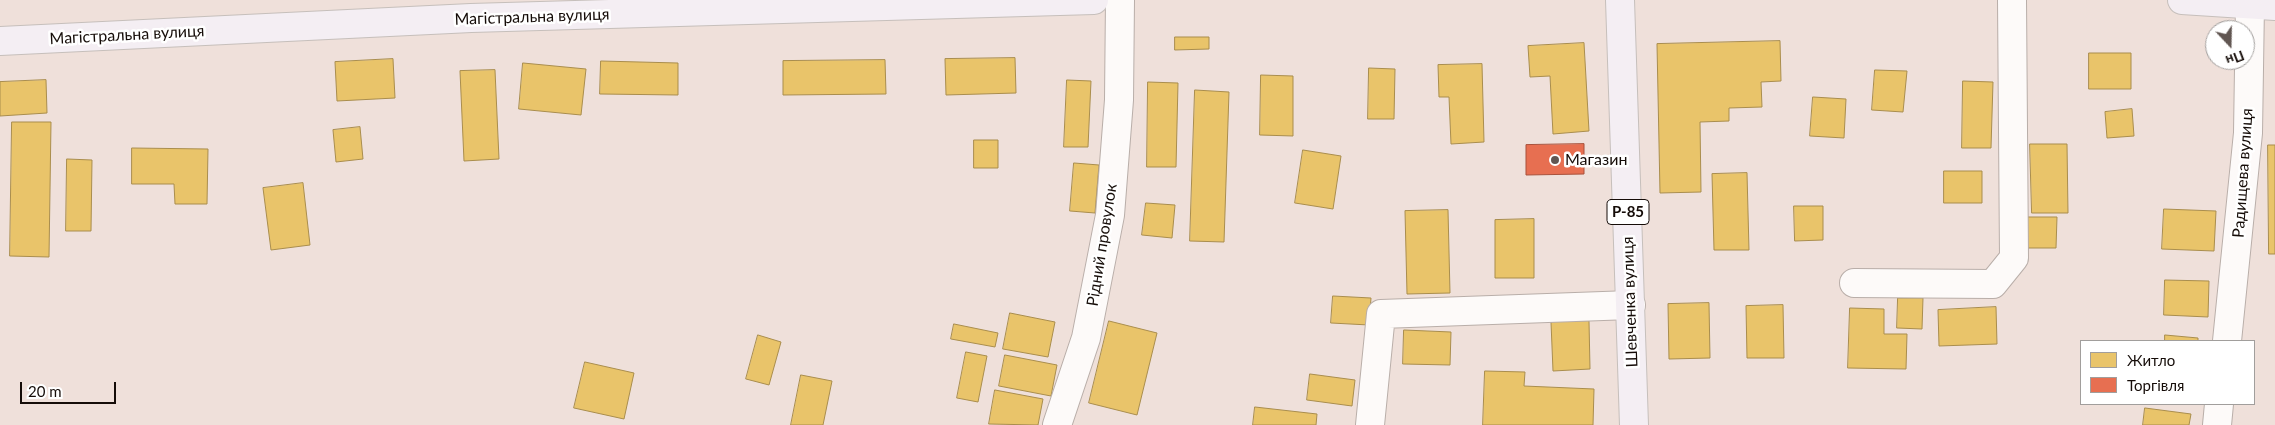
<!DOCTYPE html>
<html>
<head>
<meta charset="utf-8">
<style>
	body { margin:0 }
	#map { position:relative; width:2275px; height:425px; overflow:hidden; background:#efe0da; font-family:Lato,sans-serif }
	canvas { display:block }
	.legend { position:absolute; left:2080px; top:340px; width:175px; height:65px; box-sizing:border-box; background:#fff; border:1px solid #a19e9c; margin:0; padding:6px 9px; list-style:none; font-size:15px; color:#150c08 }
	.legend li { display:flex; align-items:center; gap:10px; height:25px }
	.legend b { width:25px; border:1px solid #a19e9c }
	.north { position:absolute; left:2205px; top:20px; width:50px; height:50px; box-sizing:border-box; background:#fff; border:1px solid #a19e9c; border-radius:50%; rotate:159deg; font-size:14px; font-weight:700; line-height:20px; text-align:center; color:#150c08 }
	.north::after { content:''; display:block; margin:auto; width:18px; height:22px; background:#615652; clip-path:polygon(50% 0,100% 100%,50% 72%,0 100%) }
	.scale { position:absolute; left:20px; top:382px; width:96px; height:22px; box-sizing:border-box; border:2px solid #150c08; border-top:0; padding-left:6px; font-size:15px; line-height:18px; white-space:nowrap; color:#150c08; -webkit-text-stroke:4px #fff; paint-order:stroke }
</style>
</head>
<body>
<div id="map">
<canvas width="2275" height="425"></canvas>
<ul class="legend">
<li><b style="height:14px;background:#e9c46a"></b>Житло</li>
<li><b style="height:14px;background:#e76f51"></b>Торгівля</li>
</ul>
<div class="north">Пн</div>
<div class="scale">20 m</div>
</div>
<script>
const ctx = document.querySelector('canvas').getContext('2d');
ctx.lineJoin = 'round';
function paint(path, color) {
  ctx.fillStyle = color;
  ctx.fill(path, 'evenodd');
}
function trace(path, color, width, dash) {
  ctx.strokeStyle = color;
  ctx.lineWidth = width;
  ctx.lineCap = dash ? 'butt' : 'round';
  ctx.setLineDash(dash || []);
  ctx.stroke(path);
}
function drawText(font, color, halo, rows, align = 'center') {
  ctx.font = font + ' Lato,sans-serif';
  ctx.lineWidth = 5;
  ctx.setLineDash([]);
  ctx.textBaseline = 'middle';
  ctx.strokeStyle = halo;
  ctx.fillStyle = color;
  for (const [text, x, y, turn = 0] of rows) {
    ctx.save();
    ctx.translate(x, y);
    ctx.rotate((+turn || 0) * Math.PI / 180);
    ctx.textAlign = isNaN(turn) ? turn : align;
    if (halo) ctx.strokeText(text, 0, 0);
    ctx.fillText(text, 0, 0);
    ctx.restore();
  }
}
const homes = new Path2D(`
	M1175 37H1209V49L1175 50Z
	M1780 41 1781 81 1761 82 1762 107 1729 108V121L1700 122 1701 192 1660 193 1657 44Z
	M1584 43 1589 131 1553 134 1550 76 1530 77 1528 46Z
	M2089 53H2131V89H2089Z
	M1015 58 1016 93 946 95 945 59Z
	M393 59 395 98 337 101 335 62Z
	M885 60 886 94 783 95V61Z
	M601 61 678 63V95L600 94Z
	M523 63 586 69 581 115 519 109Z
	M1482 64 1484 142 1451 144 1449 97H1439L1438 65Z
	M1369 68 1395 69 1394 119H1368Z
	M495 70 499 159 464 161 460 71Z
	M1875 70 1907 71 1903 112 1872 110Z
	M1261 75 1293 76V136L1260 135Z
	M46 80 47 113 0 116V82Z
	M1067 80 1091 81 1088 147H1064Z
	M1963 81 1993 82 1991 148H1962Z
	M1148 82 1178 83 1176 167H1147Z
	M1195 90 1229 92 1224 242 1190 241Z
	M1813 97 1846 99 1844 138 1810 136Z
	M2132 109 2134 136 2107 138 2105 112Z
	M12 122H51L49 257 10 256Z
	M360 127 363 159 336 162 333 130Z
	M974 140H998V168H974Z
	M2030 144H2067L2068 213H2032Z
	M2268 145H2275V254H2269Z
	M132 148 208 149 207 204H175L174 184H132Z
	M1303 150 1341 156 1333 209 1295 203Z
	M67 159 92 160 91 231H66Z
	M1074 163 1099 165 1095 213 1070 211Z
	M1944 171H1982V203H1944Z
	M1747 173 1749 250H1714L1712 174Z
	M303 183 310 245 271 250 263 188Z
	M1146 203 1175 205 1172 238 1142 235Z
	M1794 206H1823V240L1795 241Z
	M2164 209 2216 211 2214 251 2162 249Z
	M1448 210 1450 293 1407 294 1405 211Z
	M2020 217H2057L2056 248H2020Z
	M1534 219V278H1495V220Z
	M2165 280 2209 281 2208 317 2164 315Z
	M1333 296 1371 298 1369 325 1331 323Z
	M1898 298H1923L1922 329 1897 328Z
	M1709 303 1710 358 1669 359 1668 304Z
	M1783 305 1784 358H1747L1746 306Z
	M1996 307 1997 344 1939 346 1938 310Z
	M1850 308 1884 309V334H1907L1906 369 1848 368Z
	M1010 313 1055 322 1048 357 1003 349Z
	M1109 321 1157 333 1137 415 1089 403Z
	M1589 321 1590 369 1553 371 1551 322Z
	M954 324 998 333 995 347 951 339Z
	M1404 330 1451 332 1450 365 1403 364Z
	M758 335 781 342 769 385 746 379Z
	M2165 335 2198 338V341H2165Z
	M966 352 987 356 978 402 957 398Z
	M1005 355 1057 365 1051 396 999 386Z
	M585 362 634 373 624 419 574 408Z
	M1485 371 1525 372 1524 386 1594 389 1593 425H1483Z
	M1310 374 1355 380 1352 406 1307 400Z
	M801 375 832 381 823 425H791Z
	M995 390 1043 399 1038 425 989 424Z
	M1255 407 1317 414 1316 425H1253Z
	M2145 408 2191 414 2189 425H2143Z`);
const shops = new Path2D(`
	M1584 144V174L1526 175V145Z`);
const minor = new Path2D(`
	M1854 283 1993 284 2014 258 2012 0
	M2227 341 2248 133 2250 4
	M1057 425 1086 338 1110 215 1119 100 1120 0
	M1370 425 1381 314 1631 305
	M2217 425 2219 404`);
const major = new Path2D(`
	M1620 0 1634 425
	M2182 0 2275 6
	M0 41 471 18 1094 0`);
const markers = [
	[1555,160,5,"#615652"]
];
const shields = [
	[1628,212,42]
];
const shieldNames = [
	["Р-85",1628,212]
];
const streetNames = [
	["Магістральна вулиця",532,17,-2],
	["Магістральна вулиця",127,35,-3],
	["Радищева вулиця",2243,173,-86],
	["Рідний провулок",1102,245,-81],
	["Шевченка вулиця",1630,302,-92]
];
const poiNames = [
	["Магазин",1565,160]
];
paint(homes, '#e9c46a');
trace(homes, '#a98d4d', 1);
paint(shops, '#e76f51');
trace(shops, '#a8513b', 1);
trace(minor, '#b9aea9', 30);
trace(major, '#c6bfbb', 30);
trace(minor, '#fdfaf9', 28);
trace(major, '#f4eef3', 28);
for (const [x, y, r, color] of markers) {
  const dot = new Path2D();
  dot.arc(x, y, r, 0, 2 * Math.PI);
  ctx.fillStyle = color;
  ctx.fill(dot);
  trace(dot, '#fff', 2);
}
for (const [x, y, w] of shields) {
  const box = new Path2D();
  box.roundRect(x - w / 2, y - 12.5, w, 25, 4);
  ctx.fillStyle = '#fff';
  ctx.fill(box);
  trace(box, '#150c08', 1);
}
drawText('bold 15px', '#150c08', null, shieldNames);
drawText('16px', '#150c08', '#fff', streetNames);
drawText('16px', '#150c08', '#fff', poiNames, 'left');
</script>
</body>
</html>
